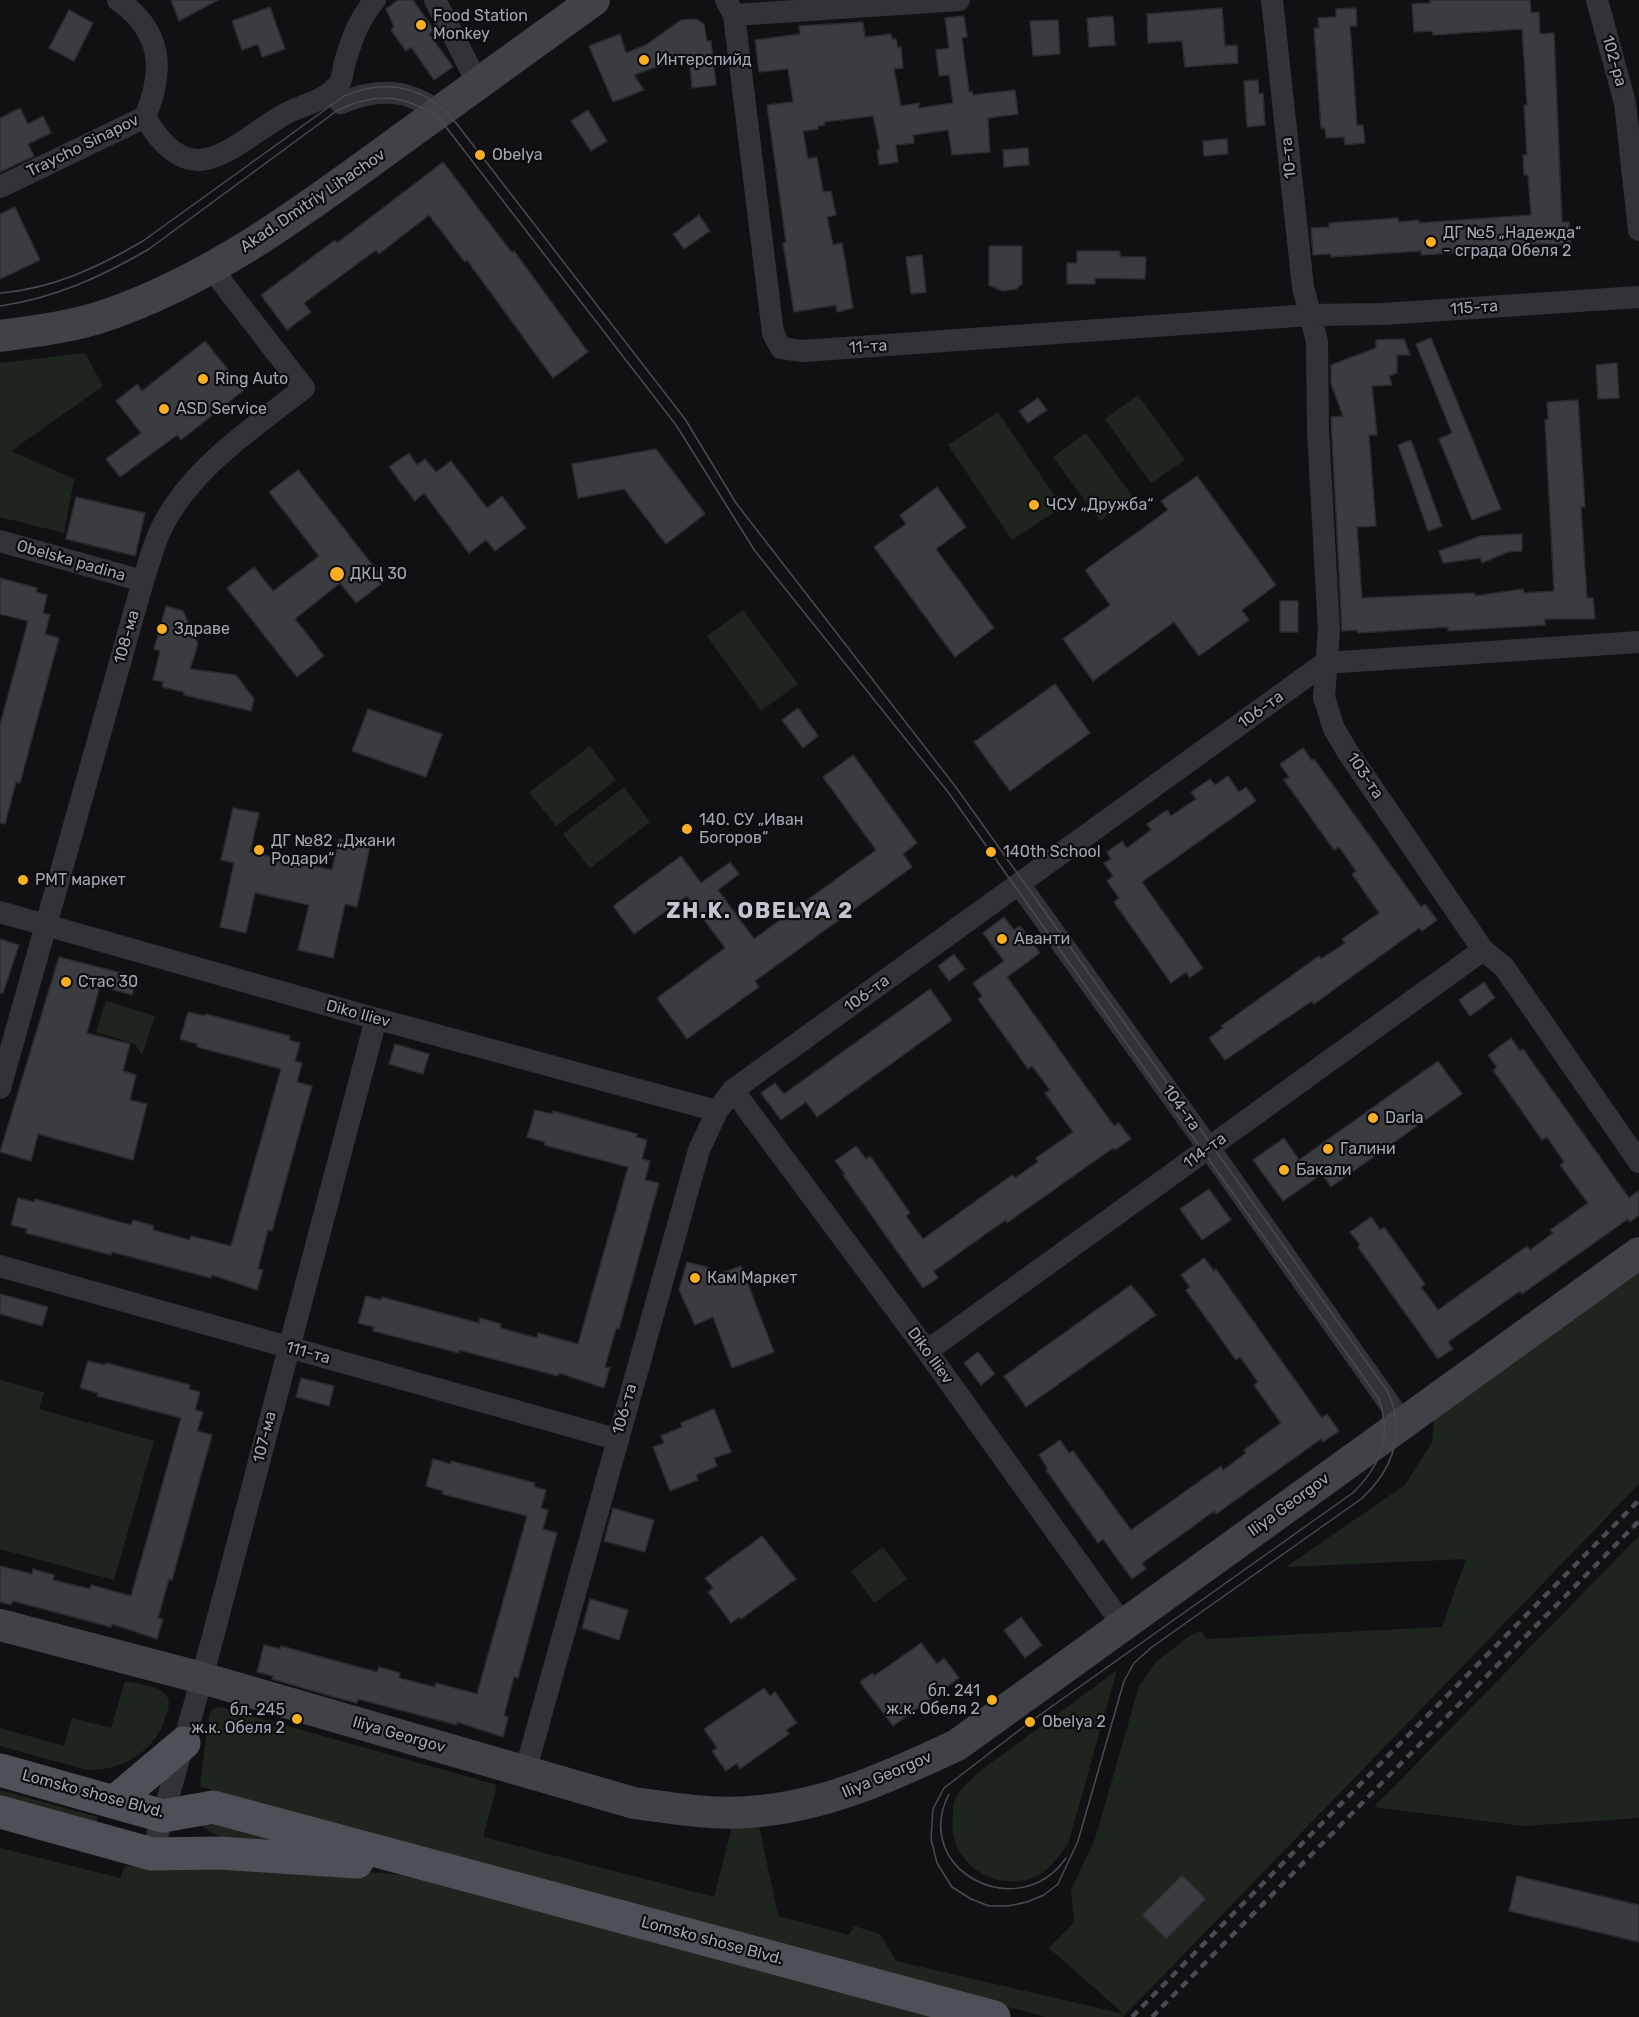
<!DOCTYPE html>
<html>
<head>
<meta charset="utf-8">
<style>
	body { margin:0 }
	canvas { display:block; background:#111113 }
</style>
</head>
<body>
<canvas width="1639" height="2017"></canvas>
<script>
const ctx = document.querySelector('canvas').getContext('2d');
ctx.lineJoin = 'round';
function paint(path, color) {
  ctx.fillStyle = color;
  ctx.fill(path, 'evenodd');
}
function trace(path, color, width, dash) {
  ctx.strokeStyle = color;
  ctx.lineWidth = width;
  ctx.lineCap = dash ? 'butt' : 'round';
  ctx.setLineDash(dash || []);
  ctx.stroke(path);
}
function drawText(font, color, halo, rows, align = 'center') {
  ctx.font = font + ' Rubik,sans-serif';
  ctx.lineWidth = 4.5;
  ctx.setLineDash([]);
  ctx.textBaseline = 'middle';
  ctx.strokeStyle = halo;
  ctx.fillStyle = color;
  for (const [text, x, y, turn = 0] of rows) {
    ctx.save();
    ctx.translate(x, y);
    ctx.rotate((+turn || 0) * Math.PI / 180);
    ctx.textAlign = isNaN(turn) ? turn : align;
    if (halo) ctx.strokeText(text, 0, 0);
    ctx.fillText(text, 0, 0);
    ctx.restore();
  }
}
const green = new Path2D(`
	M85 353 103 386 11 451 74 479 64 533 0 517V363Z
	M1138 395 1185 460 1151 483 1105 419Z
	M998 412 1062 507 1012 540 948 445Z
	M1086 433 1133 497 1100 521 1053 457Z
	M743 610 798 684 761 711 707 636Z
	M590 746 616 780 556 826 529 792Z
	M624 787 650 822 590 868 563 834Z
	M106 1001 155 1016 142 1055 135 1044 96 1032Z
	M1639 1272V1484L1123 2017H1046L318 1825 200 1786 209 1715 213 1709 220 1707 497 1785 483 1837 714 1897 732 1827 759 1826 778 1916 849 1935 854 1926 880 1934 896 1961 1124 2014 1049 1948 1074 1922 1071 1890 1095 1839 1139 1686 1156 1662 1188 1637 1201 1631 1206 1639 1442 1627 1466 1559 1286 1567 1405 1485 1432 1442 1434 1417Z
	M0 1380 44 1392 39 1409 154 1441 114 1580 0 1549Z
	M1639 1536V1818L1524 1826 1374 1807Z
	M883 1547 907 1579 874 1603 851 1571Z
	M1117 1670 1068 1844C1058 1857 1048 1873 1032 1878 991 1893 946 1859 953 1815 953 1809 953 1802 956 1797 969 1776 995 1761 1014 1746 1049 1721 1083 1695 1117 1670Z
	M125 1681C136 1684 156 1685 165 1694 171 1701 169 1707 166 1715 157 1750 123 1771 87 1770L0 1746V1728L64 1746 72 1718 111 1728Z
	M0 1790 98 1817 96 1825 0 1798Z
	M197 1821 294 1840C261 1840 221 1848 197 1821Z
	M0 1848 120 1878 125 1866 386 1873 427 1879 939 2017H0Z`);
const building = new Path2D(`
	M171 0H218L179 21Z
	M398 0H413L434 30 429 34 453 67 434 80 411 47 406 51 391 30 394 27 386 9Z
	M1430 0H1530L1531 13 1539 12 1540 34 1554 33 1562 222H1569L1571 244H1521L1522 248 1421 255V251L1331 257V254L1313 255 1311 228 1329 227V223L1398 218V222L1419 220V223L1531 215 1528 175H1524L1523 155H1527L1524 105H1527L1522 29 1433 35 1432 31 1414 32 1412 4 1430 3Z
	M270 7 285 49 262 57 258 44 242 50 232 21Z
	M1222 8 1225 46 1237 45 1238 63 1185 67 1182 41 1148 43 1147 14Z
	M1356 8 1357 26H1350L1357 125H1363L1365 143 1345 145 1344 137 1326 138 1325 128H1321L1314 28H1319L1318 18 1336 17V9Z
	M69 10 93 23 74 61 49 48Z
	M964 16 967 37 962 38 969 92 972 91 973 95 1015 90 1018 114 988 118 990 152 952 155 948 130 913 135 914 143 896 145 898 162 879 165 877 150H880L873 116 824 122 825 125 818 126V129L803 131 808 159 817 157 823 192 831 191 836 215 827 217 833 245 842 243 853 308 837 312 836 305 794 312 783 243 786 242 767 105 793 102 788 69 759 72 755 40 800 34 799 26 863 22 865 37 891 34 892 39H896L898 48 901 47 903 68 894 69 901 106 919 103V108L953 103 949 75 939 76 936 50 949 48 945 18Z
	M1113 16 1115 45 1089 47 1087 18Z
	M696 19 704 24 707 41H711L716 85 692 88 689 55 634 75 644 90 613 102 589 46 620 34 626 53 646 45 681 20Z
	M1058 20 1060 54 1033 56 1030 21Z
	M1258 80 1259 94 1263 93 1265 125 1247 127 1244 81Z
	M20 108 28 124 43 116 51 133 28 144 34 156 0 172V118Z
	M588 110 607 141 591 151 571 121Z
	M1227 139 1228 154 1204 156 1203 141Z
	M1028 148 1029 165 1004 167 1003 150Z
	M443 162 512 253 514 251 588 352 553 378 467 260 465 262 429 215 379 254 376 250 304 303 311 312 287 330 261 295 335 240 337 243Z
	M15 207 40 260 0 279V214Z
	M699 215 710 231 684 249 673 234Z
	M989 246H1022V284L1016 289 1002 291 989 285Z
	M1077 251H1120V257H1146L1145 279 1095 278V284H1067V263H1077Z
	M922 255 926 292 911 294 906 257Z
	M1431 338 1501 509 1472 520 1439 439 1452 433 1416 344Z
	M1404 339 1410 355H1397V373L1389 376 1392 385 1372 386 1377 435H1369L1376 526 1357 527 1362 598 1475 593V596L1523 589 1524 593 1554 591 1545 420 1548 419 1547 402 1578 400 1585 507H1581L1587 598H1593L1595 619H1545V625L1448 631V627L1358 633 1357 630 1342 631 1331 417 1343 416 1331 384V365L1376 348V340Z
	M205 341 244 390 181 440 177 435 120 477 106 459 141 433 116 401 137 384 142 391Z
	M1617 363 1619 398 1598 399 1596 365Z
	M1038 398 1047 410 1028 423 1019 411Z
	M1411 440 1442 526 1428 531 1398 445Z
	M656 449 705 514 666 544 624 489 578 498 572 464Z
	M409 453 417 465 425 459 436 472 451 461 487 508 502 496 526 528 495 551 486 540 469 553 424 493 415 501 389 467Z
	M298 470 385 581 356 603 340 583 295 619 324 656 297 677 227 588 254 567 273 591 319 556 269 492Z
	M1197 476 1276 585 1242 610 1249 620 1199 656 1174 622 1093 681 1063 639 1110 605 1085 570 1168 510 1161 501Z
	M937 487 966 527 936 549 994 628 955 657 874 547 906 524 900 515Z
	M76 497 145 513 135 556 66 539Z
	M1522 534V551L1508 552 1482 563 1480 558 1443 563 1439 551 1481 536Z
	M0 578 37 588 36 592 47 595 43 613 50 615 45 634 59 638 20 783 16 782 5 824 0 823V725L28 621 0 614Z
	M1280 601H1298V632H1280Z
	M166 606 183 611 198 644 190 669 236 675 254 699 251 711 184 695V692L162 687 163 682 153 680 160 651 154 649Z
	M1055 684 1090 733 1010 791 974 742Z
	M798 708 818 736 803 748 782 720Z
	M368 709 442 734 426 777 352 751Z
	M1303 748 1312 761 1314 759 1421 907 1425 904 1437 920 1422 931 1419 928 1314 1004 1312 1001 1225 1060 1209 1038 1223 1028 1221 1026 1319 956 1321 959 1345 943 1342 939 1379 913 1352 874 1356 871 1339 847 1334 850 1284 780 1289 777 1280 764Z
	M853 755 917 843 903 854 912 867 755 981 759 987 687 1039 657 998 725 948 687 896 634 934 613 906 681 856 701 883 730 862 739 874 718 890 754 939 876 850 823 777Z
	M1228 776 1239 792 1246 787 1256 801 1142 882 1203 968 1190 978 1186 972 1171 983 1114 902 1119 898 1107 881 1113 876 1104 863 1111 859 1107 852 1122 841 1127 848 1151 830 1147 824 1167 810 1171 816 1196 799 1191 792 1210 779 1215 785Z
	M233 808 259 813 250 852 332 870 339 839 370 846 357 907 345 904 333 958 298 950 309 905 255 893 246 933 220 927 234 863 221 860Z
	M1004 917 1014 930 1020 926 1040 953 1007 977 1114 1126 1119 1123 1131 1139 1115 1150 1113 1148 1007 1223 1006 1220 987 1233 934 1271 938 1278 923 1288 843 1175 845 1174 835 1161 856 1146 866 1159 870 1156 910 1213 906 1216 923 1239 1012 1175 1015 1178 1038 1162 1036 1158 1073 1132 1045 1093 1050 1090 1032 1066 1028 1069 978 999 982 996 973 983 1004 961 983 933Z
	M0 939 19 945 3 993H0Z
	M954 954 965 969 949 981 938 966Z
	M59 957 137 977 132 995 100 986 87 1033 130 1044 123 1071 136 1075 130 1100 147 1104 133 1160 38 1134 31 1161 0 1152Z
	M1484 982 1495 998 1470 1016 1459 1000Z
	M930 989 952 1020 817 1117 806 1102 781 1120 761 1093 775 1083 784 1094Z
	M188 1012 205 1016 206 1014 290 1036 289 1040 300 1043 295 1061 302 1063 297 1082 312 1086 272 1231 268 1230 258 1269 263 1270 257 1290 212 1275 211 1278 112 1252 111 1255 26 1233 27 1229 11 1225 18 1198 34 1202 35 1199 131 1225 133 1220 154 1226 153 1230 190 1240 191 1236 231 1246 281 1069 197 1047V1044L180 1039Z
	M1511 1038 1520 1051 1523 1049 1629 1198 1639 1190V1215L1630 1222 1628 1219 1522 1294 1520 1291 1448 1342 1453 1349 1438 1359 1358 1247 1360 1245 1350 1232 1371 1217 1380 1230 1384 1227 1425 1284 1421 1287 1438 1310 1527 1246 1530 1250 1553 1233 1550 1230 1588 1203 1560 1165 1564 1162 1547 1137 1542 1140 1493 1070 1497 1067 1488 1055Z
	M395 1044 429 1054 423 1074 389 1064Z
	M1438 1061 1462 1094 1331 1187 1322 1174 1283 1201 1253 1160 1284 1138 1299 1160Z
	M535 1110 552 1114 553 1111 637 1134 636 1137 647 1140 642 1159 650 1161 645 1180 659 1183 619 1329 616 1328 605 1367 610 1368 604 1388 559 1373 558 1376 459 1350V1353L436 1347 373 1331 374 1327 358 1323 366 1296 381 1300 382 1297 479 1323 480 1318 501 1324 500 1328 537 1338 538 1333 578 1344 628 1167 544 1145 545 1142 527 1137Z
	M1209 1189 1231 1220 1202 1240 1180 1209Z
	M1204 1258 1214 1271 1216 1269 1322 1418 1327 1414 1339 1431 1323 1442 1321 1439 1216 1514 1214 1511 1195 1525 1142 1563 1146 1569 1132 1579 1103 1539 1098 1543 1046 1470 1048 1469 1039 1455 1060 1440 1069 1453 1073 1451 1131 1530 1221 1466 1223 1470 1246 1453 1244 1450 1281 1423 1254 1385 1258 1382 1240 1357 1236 1360 1186 1290 1190 1287 1181 1275Z
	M687 1262 707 1267 711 1277 741 1266 774 1352 732 1368 713 1317 695 1325 679 1290Z
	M1131 1285 1156 1315 1026 1407 1004 1376Z
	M0 1294 48 1307 42 1326 0 1314Z
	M978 1352 995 1374 981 1385 964 1363Z
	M88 1361 105 1365 106 1363 190 1385 189 1389 200 1392 195 1410 203 1412 197 1431 212 1435 172 1580 169 1579 158 1618 163 1619 157 1639 112 1624 111 1627 13 1601 11 1605 0 1602V1566L32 1574 33 1569 54 1575 53 1580 90 1589 91 1585 131 1596 181 1418 97 1396 98 1393 80 1388Z
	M301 1378 334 1386 329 1406 296 1397Z
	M714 1409 731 1452 714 1458 717 1466 696 1475 698 1480 670 1491 653 1447 664 1443 661 1436 682 1427 681 1423Z
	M433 1459 451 1464V1461L535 1483 534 1487 546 1490 541 1508 548 1510 543 1529 557 1533 518 1678 514 1677 504 1716 508 1717 503 1737 457 1722V1725L358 1699 357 1703 334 1697 272 1679 273 1676 257 1672 264 1645 280 1649 281 1646 377 1672 379 1667 400 1673 399 1678 435 1687 436 1683 477 1694 527 1516 442 1494 443 1491 426 1486Z
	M613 1508 654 1520 645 1552 604 1541Z
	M762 1536 796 1579 741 1619 739 1617 731 1623 708 1592 713 1588 705 1578Z
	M590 1599 628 1610 619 1640 582 1628Z
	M1021 1617 1042 1645 1025 1658 1004 1630Z
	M921 1643 937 1664 944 1658 959 1678 893 1726 860 1682 872 1673 874 1676Z
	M764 1688 770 1696 775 1692 797 1723 786 1730 789 1734 740 1769 737 1763 726 1771 712 1751 717 1748 704 1729Z
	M1182 1875 1206 1899 1166 1939 1142 1915Z
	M1517 1876 1639 1905V1942L1509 1911Z`);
const street = new Path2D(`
	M435 0 478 84
	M726 0 734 15 773 333 781 348 803 351 1310 315 1383 314 1639 297
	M1272 0 1303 287 1317 342 1318 431 1329 630 1324 697 1334 729 1349 754 1483 950 1504 967 1639 1162
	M1597 0 1625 103 1639 230
	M734 15 959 0
	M331 92 341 103C377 88 407 88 439 112
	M145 117C191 196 228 148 283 115 302 104 325 102 339 84 343 78 343 69 345 62 352 38 359 19 375 0
	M0 187 145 117C165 70 162 31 118 0
	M0 541 143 581
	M1019 884 1209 1148 1403 1423
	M0 912 359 1014 717 1111
	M0 1088 143 581C149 563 154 542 163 525 194 466 253 428 304 388L211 268
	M733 1090 927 1351 1123 1625
	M0 1266 616 1439
	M927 1351 1483 950
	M525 1772 699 1150 717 1111 733 1090 1325 663 1639 642
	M152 1854 202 1678 376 1019`);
const secondary = new Path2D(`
	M0 336C36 331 72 327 107 315 215 278 307 208 399 141 463 94 529 47 594 0
	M0 1625 202 1678 634 1803C672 1808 711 1815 749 1812 824 1807 891 1776 957 1745L1639 1253`);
const primary = new Path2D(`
	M0 1770 163 1816 213 1807 994 2017
	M114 1802 184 1743
	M0 1812 152 1854 219 1853 357 1862`);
const tram = new Path2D(`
	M0 293C52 289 99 267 143 241L344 96C387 78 426 86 456 123L685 419 736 503 955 786 1388 1392C1406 1433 1393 1470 1361 1499L1152 1647 1134 1663 1124 1681 1078 1841 1058 1884 1044 1895 1027 1902 1008 1906H989L971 1899 952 1887 937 1863 931 1839 933 1809 944 1788 1030 1722 1354 1492C1381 1464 1392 1438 1379 1399L948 792 755 551 676 425 439 118C404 94 377 92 338 110L149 249C101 277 55 298 0 306
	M949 1794C910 1870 1019 1926 1066 1858`);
const rail = new Path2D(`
	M1132 2017 1639 1500
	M1152 2017 1639 1521`);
const markers = [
	[421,25,6,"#f9af22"],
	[644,60,6,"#f9af22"],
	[480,155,6,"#f9af22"],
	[1431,242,6,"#f9af22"],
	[203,379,6,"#f9af22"],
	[164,409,6,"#f9af22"],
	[1034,505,6,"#f9af22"],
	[337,574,8,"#f9af22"],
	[162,629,6,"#f9af22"],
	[687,829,6,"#f9af22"],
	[259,850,6,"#f9af22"],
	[991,852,6,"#f9af22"],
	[23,880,6,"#f9af22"],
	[1002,939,6,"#f9af22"],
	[66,982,6,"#f9af22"],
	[1373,1118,6,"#f9af22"],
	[1328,1149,6,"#f9af22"],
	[1284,1170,6,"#f9af22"],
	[695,1278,6,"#f9af22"],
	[992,1700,6,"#f9af22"],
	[297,1719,6,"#f9af22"],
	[1030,1722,6,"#f9af22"]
];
const poiNames = [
	["Food Station",433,16],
	["Monkey",433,34],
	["Интерспийд",656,60],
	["Obelya",492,155],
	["ДГ №5 „Надежда“",1443,233],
	["- сграда Обеля 2",1443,251],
	["Ring Auto",215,379],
	["ASD Service",176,409],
	["ЧСУ „Дружба“",1046,505],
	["ДКЦ 30",350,574],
	["Здраве",174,629],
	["140. СУ „Иван",699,820],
	["Богоров“",699,838],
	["ДГ №82 „Джани",271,841],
	["Родари“",271,859],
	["140th School",1003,852],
	["РМТ маркет",35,880],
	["Аванти",1014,939],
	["Стас 30",78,982],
	["Darla",1385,1118],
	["Галини",1340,1149],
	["Бакали",1296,1170],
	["Кам Маркет",707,1278],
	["бл. 241",980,1691,"right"],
	["ж.к. Обеля 2",980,1709,"right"],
	["бл. 245",285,1710,"right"],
	["ж.к. Обеля 2",285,1728,"right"],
	["Obelya 2",1042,1722]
];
const streetNames = [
	["102-ра",1614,61,74],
	["Traycho Sinapov",83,146,-26],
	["10-та",1289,158,-96],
	["Akad. Dmitriy Lihachov",313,201,-34],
	["115-та",1474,308,-4],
	["11-та",868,347,-4],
	["Obelska padina",71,561,16],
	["108-ма",127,637,-74],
	["106-та",1261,710,-36],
	["103-та",1365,776,56],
	["106-та",867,994,-36],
	["Diko Iliev",358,1014,15],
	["104-та",1181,1108,54],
	["114-та",1205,1151,-36],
	["111-та",308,1353,16],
	["Diko Iliev",930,1356,54],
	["106-та",625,1409,-74],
	["107-ма",265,1437,-76],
	["Iliya Georgov",1289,1505,-36],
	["Iliya Georgov",399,1735,16],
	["Iliya Georgov",887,1775,-23],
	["Lomsko shose Blvd.",93,1794,15],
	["Lomsko shose Blvd.",712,1941,15]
];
const districtNames = [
	["ZH.K. OBELYA 2",760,912]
];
paint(green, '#1d251e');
paint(building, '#3b3c40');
trace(building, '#2b2b2f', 1.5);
trace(street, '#323338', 22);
trace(secondary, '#404248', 32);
trace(primary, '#4e5057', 33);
trace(tram, '#494b51', 1.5);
trace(rail, '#494b51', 4.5, [8, 6]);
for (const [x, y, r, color] of markers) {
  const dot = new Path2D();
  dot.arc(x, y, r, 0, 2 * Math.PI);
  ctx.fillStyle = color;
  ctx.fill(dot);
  trace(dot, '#0c0c0e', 2);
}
drawText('16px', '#a2a7b4', '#0c0c0e', poiNames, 'left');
drawText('16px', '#a2a7b4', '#0c0c0e', streetNames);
ctx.letterSpacing = '1.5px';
drawText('bold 22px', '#c3c6d0', '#0c0c0e', districtNames);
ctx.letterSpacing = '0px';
</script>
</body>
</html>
